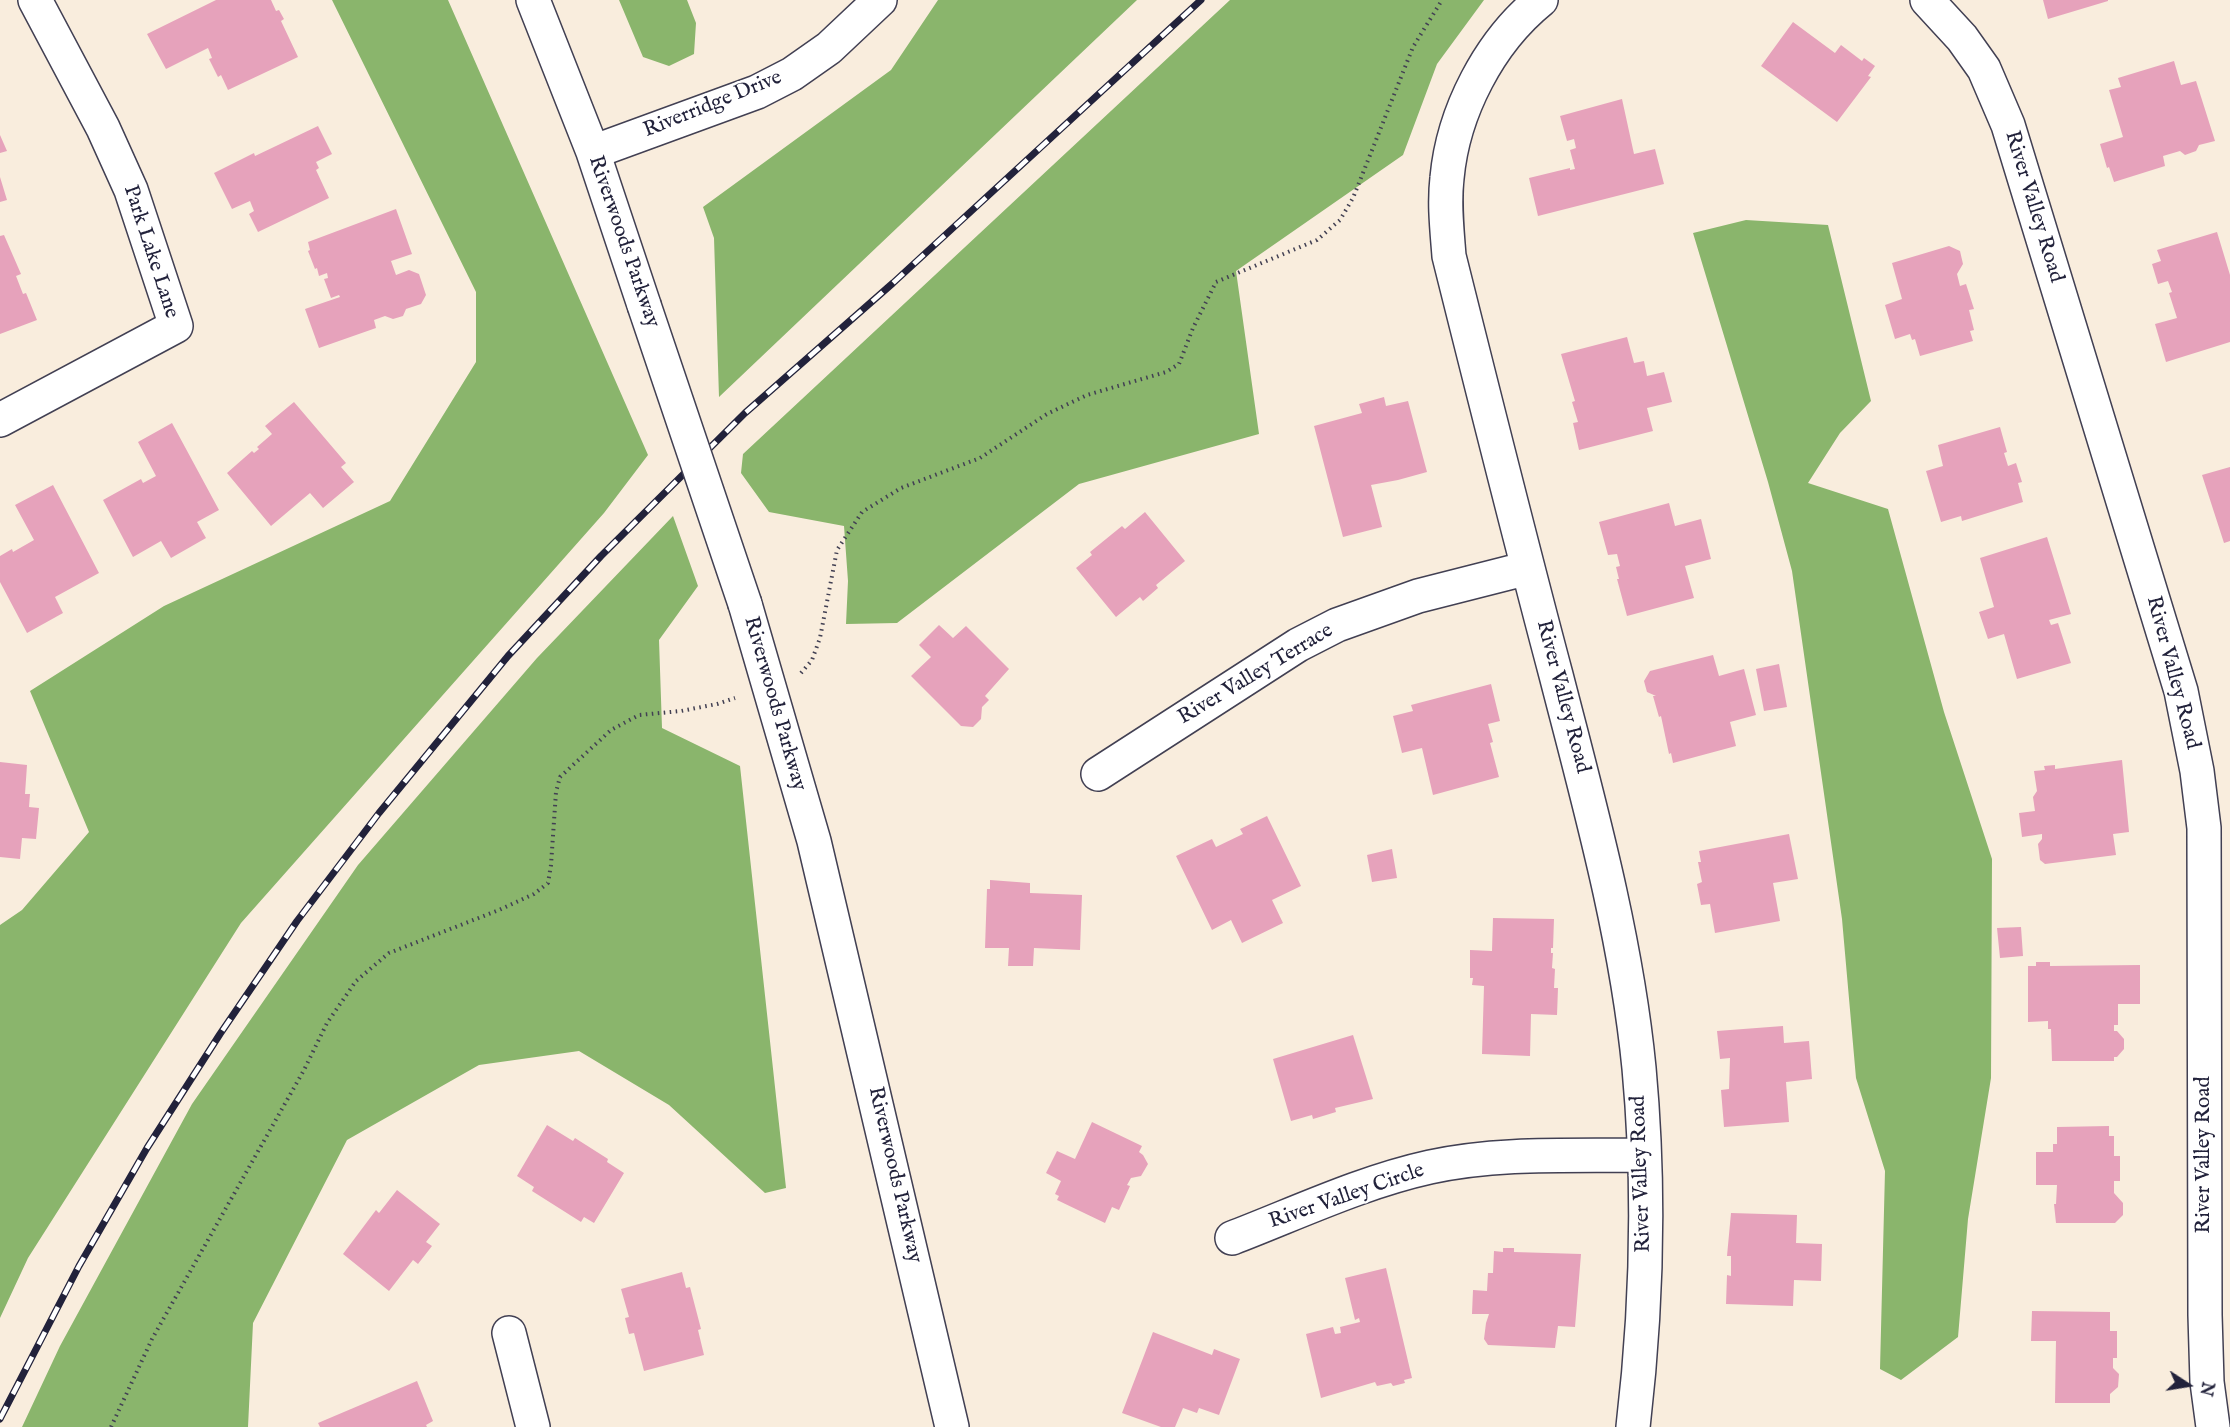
<!DOCTYPE html>
<html>
<head>
<meta charset="utf-8">
<style>
	body { margin:0 }
	#map { position:relative; width:2230px; height:1427px; overflow:hidden; background:#f9eddd; font-family:"IM FELL English",serif }
	canvas { display:block }
	.north { position:absolute; left:2158px; top:1355px; width:60px; height:60px; -webkit-text-stroke:4px #fff; paint-order:stroke; rotate:102deg; font-size:16px; font-weight:700; line-height:24px; text-align:center; color:#22223b }
	.north::after { content:''; display:block; margin:auto; width:21px; height:27px; background:#22223b; clip-path:polygon(50% 0,100% 100%,50% 72%,0 100%) }
</style>
</head>
<body>
<div id="map">
<canvas width="2230" height="1427"></canvas>
<div class="north">N</div>
</div>
<script>
const ctx = document.querySelector('canvas').getContext('2d');
ctx.lineJoin = 'round';
function paint(path, color) {
  ctx.fillStyle = color;
  ctx.fill(path, 'evenodd');
}
function trace(path, color, width, dash) {
  ctx.strokeStyle = color;
  ctx.lineWidth = width;
  ctx.lineCap = dash ? 'butt' : 'round';
  ctx.setLineDash(dash || []);
  ctx.stroke(path);
}
function drawText(font, color, halo, rows, align = 'center') {
  ctx.font = font + ' "IM FELL English",serif';
  ctx.lineWidth = 4.5;
  ctx.setLineDash([]);
  ctx.textBaseline = 'middle';
  ctx.strokeStyle = halo;
  ctx.fillStyle = color;
  for (const [text, x, y, turn = 0] of rows) {
    ctx.save();
    ctx.translate(x, y);
    ctx.rotate((+turn || 0) * Math.PI / 180);
    ctx.textAlign = isNaN(turn) ? turn : align;
    if (halo) ctx.strokeText(text, 0, 0);
    ctx.fillText(text, 0, 0);
    ctx.restore();
  }
}
const forest = new Path2D(`
	M332 0H448L648 455 604 513 241 923 28 1258 0 1318V925L22 910 89 832 30 691 164 606 390 501 476 362V292Z
	M619 0H687L696 23 694 54 669 66 643 57Z
	M938 0H1137L719 397 714 238 703 207 891 70Z
	M1230 0H1484L1437 64 1403 155 1236 271 1259 434 1079 484 897 623 846 624 848 581 844 526 769 512 741 473 743 454Z
	M1746 220 1828 225 1871 401 1840 433 1808 483 1888 509 1944 712 1992 859 1991 1078 1968 1219 1958 1337 1901 1380 1880 1369 1885 1171 1856 1078 1842 919 1792 571 1768 482 1693 233Z
	M673 516 698 586 659 640 662 728 740 766 786 1188 765 1193 669 1105 579 1051 479 1065 347 1140 253 1323 248 1427H22L60 1346 192 1104 358 865 537 658Z`);
const building = new Path2D(`
	M216 0H271L276 11 279 10 284 19 281 21 298 57 228 90 221 75 218 77 209 59 212 58 208 48 166 69 147 34Z
	M2043 0H2108V1L2048 19Z
	M1793 22 1835 53 1841 45 1862 61 1864 58 1875 66 1868 76 1871 77 1837 122 1761 66Z
	M2174 61 2181 85 2196 81 2215 141 2199 145 2196 151 2185 155 2180 151 2163 156 2165 166 2114 182 2109 167 2107 168 2100 144 2123 137 2109 90 2121 87 2118 78Z
	M1622 99 1634 154 1655 149 1664 184 1538 216 1529 178 1570 168V170L1575 169 1570 150 1576 148 1574 139 1567 141 1560 116Z
	M318 126 332 154 316 162 319 168 316 170 329 198 258 232 249 214 254 211 250 201 232 209 214 173 254 153 255 156Z
	M0 135 7 151 0 153Z
	M0 177 7 200 0 202Z
	M396 209 412 254 391 261 396 275 409 270 419 274 426 295 421 304 406 309 403 316 393 319 385 316 374 320 376 328 319 348 305 309 340 297 339 295 331 298 324 279 328 278 327 273 319 276 317 268 315 269 308 251 310 250 308 242Z
	M2217 232 2230 275V342L2166 362 2155 324 2177 318 2169 293 2172 292 2168 281 2158 284 2152 264 2161 261 2157 250Z
	M4 235 21 274 16 276 23 294 26 293 37 320 0 334V236Z
	M1949 246 1960 251 1963 264 1957 274 1960 286 1966 284 1974 309 1969 310 1974 330 1970 331 1973 341 1920 356 1915 339 1912 340 1910 334 1895 339 1885 305 1902 299 1892 263Z
	M1627 337 1634 363 1644 361 1647 376 1664 372 1672 402 1647 408 1653 431 1579 450 1573 423 1578 422 1572 402 1575 401 1561 354Z
	M1384 397 1386 406 1408 401 1427 472 1398 480 1371 485 1382 527 1343 537 1314 426 1362 413 1359 404Z
	M294 402 346 463 341 467 354 482 323 508 310 493 271 526 227 473 252 451 254 453 259 449 257 447 272 434 265 426Z
	M172 423 219 510 197 522 206 538 171 558 161 541 133 557 103 500 141 479 143 483 156 476 138 442Z
	M2000 427 2007 452 2004 453 2008 466 2016 463 2022 482 2018 483 2023 502 1962 521 1961 516 1941 522 1926 471 1943 466 1938 445Z
	M2230 467V541L2224 543 2202 475Z
	M53 485 99 573 55 597 63 613 27 633 0 582V556L12 549 13 552 34 540 15 505Z
	M1669 503 1675 526 1701 519 1711 559 1685 566 1694 598 1627 616 1617 579H1619L1616 567 1620 566 1617 554 1608 555 1599 522Z
	M1145 512 1185 561 1156 585 1158 588 1143 601 1140 597 1116 617 1076 568 1092 555 1090 552 1122 526 1125 529Z
	M2047 537 2071 614 2049 620 2051 625 2058 623 2071 663 2017 679 2004 634 1988 639 1979 612 1994 607 1980 558Z
	M939 625 953 638 966 626 1009 669 985 696 989 700 982 707 981 719 973 727 961 726 911 676 931 657 919 645Z
	M1713 655 1719 676 1744 669 1756 715 1730 722 1736 746 1673 763 1671 753 1669 754 1661 716 1659 717 1653 696H1656L1647 692 1644 681 1650 671Z
	M1779 664 1787 707 1764 711 1756 669Z
	M1491 684 1500 721 1488 724 1493 742 1490 743 1499 777 1433 795 1422 748 1402 753 1393 716 1413 711 1411 705Z
	M2122 760 2129 832 2113 834 2116 855 2045 864 2040 860 2038 844 2042 839V834L2022 837 2019 813 2035 811 2033 797 2037 791 2034 771 2045 770 2044 766 2055 765V769Z
	M0 762 27 765 25 794H30L29 807 39 808 36 839 22 838 20 859 0 857Z
	M1267 816 1301 886 1272 900 1283 923 1242 943 1231 920 1212 930 1176 856 1212 839 1216 847 1243 834 1240 829Z
	M1789 834 1798 879 1773 883 1780 921 1715 933 1710 904 1701 905 1697 884 1702 882 1698 862H1701L1699 851Z
	M1392 849 1397 878 1372 882 1367 855Z
	M990 880 1030 883V893L1082 895 1080 950 1034 948 1033 966H1008L1009 948H985L987 889H990Z
	M1493 918 1554 919 1553 948H1551V953H1553L1552 968 1555 969 1554 988H1558L1557 1015 1531 1014 1530 1056 1482 1054 1484 986 1472 985 1473 978H1470V950L1492 951Z
	M2021 927 2023 956 2000 958 1997 928Z
	M2036 962H2050V966L2140 965V1004H2118V1025H2114V1031H2117L2124 1039V1049L2117 1057H2114V1061H2052L2051 1029H2048V1021L2028 1022V966H2036Z
	M1783 1026 1784 1043 1809 1041 1812 1079 1786 1082 1789 1122 1724 1127 1721 1090 1729 1089 1730 1058 1720 1059 1717 1031Z
	M1353 1035 1373 1099 1335 1108 1336 1112 1313 1119 1312 1115 1291 1121 1273 1059Z
	M1092 1122 1142 1146 1139 1152 1143 1155 1148 1164 1141 1176 1131 1178 1127 1185 1130 1186 1119 1210 1112 1207 1105 1223 1057 1200 1059 1196 1055 1194 1061 1181 1046 1173 1057 1151 1075 1159Z
	M547 1125 573 1141 575 1138 608 1159 607 1162 624 1173 594 1223 584 1217 581 1222 532 1191 534 1187 517 1176Z
	M2109 1126V1136H2114V1156H2120V1181H2114V1193L2123 1203V1215L2115 1223H2056L2054 1204H2056L2057 1185H2036V1152H2053V1144H2057V1127Z
	M397 1190 440 1224 426 1242 432 1246 418 1264 413 1260 389 1291 343 1254 376 1210 379 1213Z
	M1731 1213 1797 1215 1796 1243 1822 1244 1821 1281 1794 1280 1793 1306 1726 1304 1727 1275 1731 1276V1256H1727Z
	M1503 1248H1514V1252L1581 1254 1575 1327 1558 1326 1555 1348 1488 1345 1484 1339 1486 1323 1489 1314H1472L1473 1290 1487 1291 1488 1273H1493L1494 1251 1503 1252Z
	M1386 1268 1412 1378 1404 1380 1405 1383 1393 1386 1391 1383 1377 1386 1375 1382 1321 1398 1306 1334 1333 1327 1335 1334 1341 1333 1340 1327 1360 1322 1359 1318 1355 1320 1345 1278Z
	M682 1272 686 1288 690 1287 701 1329 698 1330 704 1355 644 1371 634 1333 629 1334 625 1318 629 1317 621 1289Z
	M2032 1311 2110 1312V1331H2117V1358H2113V1368L2119 1374 2118 1387 2110 1394V1403H2055L2056 1341H2031Z
	M1153 1332 1212 1355 1214 1349 1240 1359 1219 1415 1199 1408 1197 1413 1183 1408 1175 1427H1161L1122 1413Z
	M417 1381 433 1421 426 1425 427 1427H320L318 1423Z`);
const path = new Path2D(`
	M801 673 812 660 820 638 837 550 862 512 901 488 980 458 1047 414 1087 395 1166 372 1179 364 1193 328 1216 282 1317 240 1340 220 1353 198 1413 47 1442 0
	M111 1427 152 1339 304 1070 327 1023 356 981 389 953 499 910 534 894 548 883 551 865 556 792 560 777 611 730 639 715 681 711 717 704 735 698`);
const street = new Path2D(`
	M533 0 593 152 644 305
	M1541 0C1489 42 1453 112 1447 178 1444 204 1447 230 1449 256 1484 396 1519 536 1556 675 1589 803 1626 935 1639 1068 1650 1187 1647 1308 1633 1427
	M1927 0 1962 38 1984 69 2008 125 2181 691 2197 771 2204 828 2205 1315 2207 1382 2213 1427
	M593 152 757 92 792 74 829 48 880 0
	M0 420 176 326 131 190 103 128 35 0
	M745 604 814 841 952 1427
	M1098 774 1298 645 1337 625 1418 596 1528 568
	M1232 1238C1297 1213 1362 1182 1430 1167 1499 1152 1573 1156 1643 1155
	M509 1333 533 1427`);
const rail = new Path2D(`
	M0 1419 79 1266 147 1148 220 1034 297 921 379 813 508 656 601 556 745 413 893 283 1201 0`);
const streetBridge = new Path2D(`
	M644 305 745 604`);
const streetNames = [
	["Riverridge Drive",713,105,-22],
	["River Valley Road",2033,207,73],
	["Riverwoods Parkway",623,242,71],
	["Park Lake Lane",150,252,72],
	["River Valley Road",2172,673,75],
	["River Valley Terrace",1256,675,-31],
	["River Valley Road",1562,697,75],
	["Riverwoods Parkway",774,704,74],
	["River Valley Road",2205,1155,-90],
	["River Valley Road",1642,1174,-92],
	["Riverwoods Parkway",894,1175,77],
	["River Valley Circle",1347,1197,-19]
];
paint(forest, '#8ab56c');
paint(building, '#e6a2bb');
trace(street, '#424053', 36);
trace(path, '#424053', 4, [1.5, 4.5]);
trace(street, '#fff', 33);
trace(rail, '#22223b', 7);
trace(rail, '#fff', 4.5, [14]);
trace(streetBridge, '#424053', 36, []);
trace(streetBridge, '#fff', 33);
drawText('21px', '#22223b', '#fff', streetNames);
</script>
</body>
</html>
